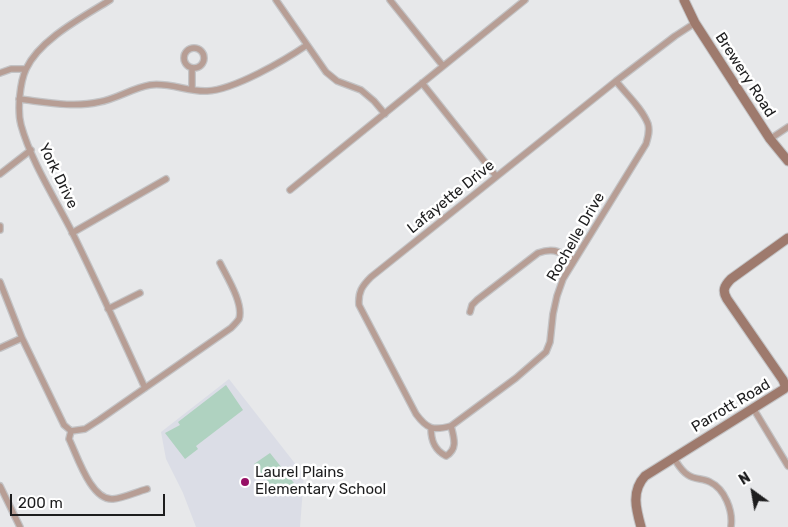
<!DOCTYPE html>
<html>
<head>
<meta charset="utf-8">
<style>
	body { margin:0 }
	#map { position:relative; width:788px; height:527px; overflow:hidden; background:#e7e8ea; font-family:Rubik,sans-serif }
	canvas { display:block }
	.north { position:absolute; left:728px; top:467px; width:50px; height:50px; -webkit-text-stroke:4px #fff; paint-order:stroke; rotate:328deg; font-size:14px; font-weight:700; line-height:20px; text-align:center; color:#1d1d1e }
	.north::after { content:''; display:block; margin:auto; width:18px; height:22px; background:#1d1d1e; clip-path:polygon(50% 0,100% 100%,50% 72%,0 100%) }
	.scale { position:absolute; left:10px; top:494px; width:155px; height:22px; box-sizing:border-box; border:2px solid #1d1d1e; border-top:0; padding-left:6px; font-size:15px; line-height:18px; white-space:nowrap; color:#1d1d1e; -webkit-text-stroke:4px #fff; paint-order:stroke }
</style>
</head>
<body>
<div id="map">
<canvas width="788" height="527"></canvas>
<div class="north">N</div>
<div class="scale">200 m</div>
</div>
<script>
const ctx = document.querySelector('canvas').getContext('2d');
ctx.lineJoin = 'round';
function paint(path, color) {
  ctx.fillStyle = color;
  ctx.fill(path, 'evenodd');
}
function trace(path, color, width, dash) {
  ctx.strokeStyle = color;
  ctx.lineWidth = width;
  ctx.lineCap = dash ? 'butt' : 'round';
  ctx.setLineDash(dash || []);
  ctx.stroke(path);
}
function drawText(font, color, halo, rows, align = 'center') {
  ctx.font = font + ' Rubik,sans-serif';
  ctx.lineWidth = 5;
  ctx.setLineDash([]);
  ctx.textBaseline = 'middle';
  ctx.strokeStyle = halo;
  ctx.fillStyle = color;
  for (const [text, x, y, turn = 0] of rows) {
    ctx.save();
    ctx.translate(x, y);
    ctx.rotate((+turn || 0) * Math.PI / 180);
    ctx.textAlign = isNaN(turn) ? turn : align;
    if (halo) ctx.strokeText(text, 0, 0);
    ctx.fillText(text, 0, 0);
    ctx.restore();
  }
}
const built = new Path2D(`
	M229 379 304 475 300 527H196L183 493 166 459 161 432Z`);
const green = new Path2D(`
	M226 385 243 410 196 446 198 449 185 459 165 433 180 425 178 422Z
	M270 453 294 483 278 494 254 464Z`);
const street = new Path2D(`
	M110 0C83 17 40 39 26 69 20 82 17 110 21 125 31 161 54 197 71 230 97 282 121 336 145 388
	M276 0 326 72 337 81 361 90 374 101 385 114
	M390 0 443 66
	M184 58a10 10 0 1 1 20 0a10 10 0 1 1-20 0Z
	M192 68V89
	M0 73 11 69H26
	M616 81C626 94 642 108 648 124 650 131 648 137 646 144L563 279 557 296 553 314 550 342 546 352 516 378 451 426C433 431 427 429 416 414L359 305C358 292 362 286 371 277L616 81 675 36 695 23
	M422 83 496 176
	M19 99C45 102 73 108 99 102 117 99 132 88 150 85 169 82 188 92 207 91 234 90 285 60 307 45
	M770 139 788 127
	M0 174 31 150
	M290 190 525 0
	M0 226V230
	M72 233 166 179
	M0 282 22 338 64 425 71 431
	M108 309 140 293
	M470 312 472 305 477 300 538 253C554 247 559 252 574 260
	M0 348 22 338
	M753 408 788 466
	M431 428C431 440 434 450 446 456 458 449 454 438 451 426
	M71 431 85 429 99 420 231 328C234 325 237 322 239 319 244 304 227 277 220 263
	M71 431 69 439C77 455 91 501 113 499 124 498 136 492 147 489
	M673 457C678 464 681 471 688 475 695 480 703 478 710 482 725 489 733 511 731 526
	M0 486 20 527`);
const secondary = new Path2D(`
	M684 0 695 23 770 139 788 161
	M641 527C636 509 631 491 645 476L784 389 785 385 783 380 727 299C722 291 724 286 731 279L788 238`);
const markers = [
	[245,482,5,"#960f65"]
];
const streetNames = [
	["Brewery Road",745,75,57],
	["York Drive",58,176,64],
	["Lafayette Drive",451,197,-39],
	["Rochelle Drive",576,237,-60],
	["Parrott Road",731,406,-31]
];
const poiNames = [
	["Laurel Plains",255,473],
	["Elementary School",255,490]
];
paint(built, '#dbdde6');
paint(green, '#afd2c0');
trace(street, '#c3c3c5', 8);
trace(secondary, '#c3c3c5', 11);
trace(street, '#b79e95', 5.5);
trace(secondary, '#9e7a6d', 9);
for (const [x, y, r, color] of markers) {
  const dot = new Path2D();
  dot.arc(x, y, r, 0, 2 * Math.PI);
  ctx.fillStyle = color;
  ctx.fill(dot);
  trace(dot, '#fff', 2);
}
drawText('15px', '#1d1d1e', '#fff', streetNames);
drawText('15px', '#1d1d1e', '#fff', poiNames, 'left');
</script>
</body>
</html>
